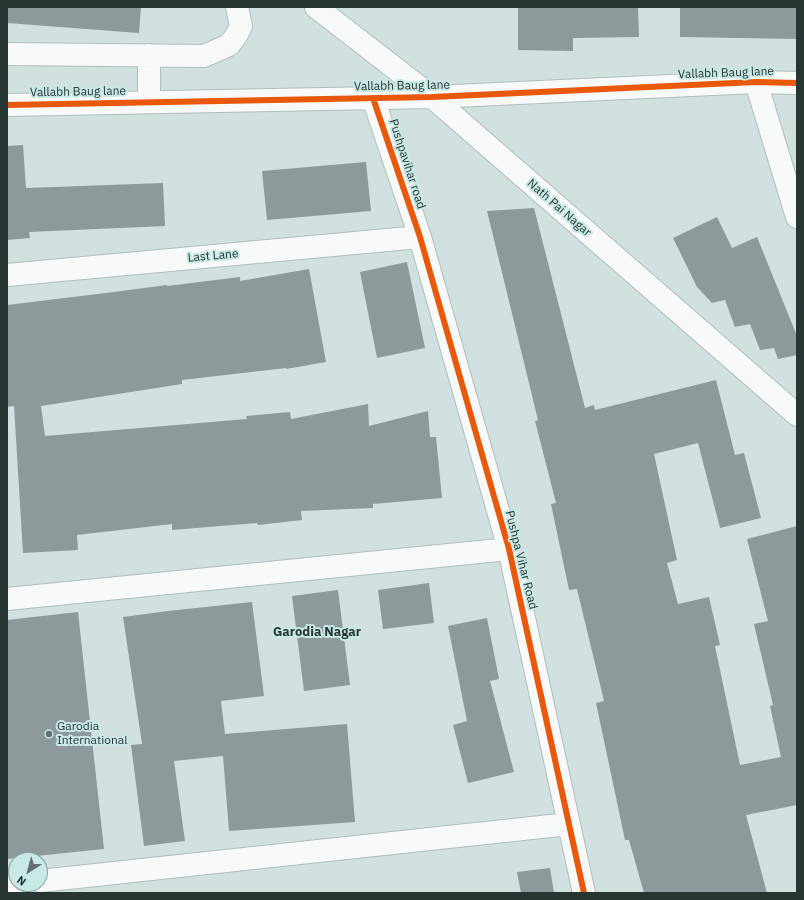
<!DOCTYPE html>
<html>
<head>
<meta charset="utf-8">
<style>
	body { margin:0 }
	#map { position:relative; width:804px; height:900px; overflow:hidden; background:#d0e1e0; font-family:"IBM Plex Sans",sans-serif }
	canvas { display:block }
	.frame { position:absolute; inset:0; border:8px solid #273533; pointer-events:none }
	.north { position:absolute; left:8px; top:852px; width:40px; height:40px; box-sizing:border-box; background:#c8e9e6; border:1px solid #88a19e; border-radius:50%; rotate:216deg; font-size:11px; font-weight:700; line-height:16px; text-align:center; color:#273533 }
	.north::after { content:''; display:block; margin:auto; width:14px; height:18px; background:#627170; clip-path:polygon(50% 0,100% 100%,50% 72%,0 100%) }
</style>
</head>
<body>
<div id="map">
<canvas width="804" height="900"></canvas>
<div class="frame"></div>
<div class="north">N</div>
</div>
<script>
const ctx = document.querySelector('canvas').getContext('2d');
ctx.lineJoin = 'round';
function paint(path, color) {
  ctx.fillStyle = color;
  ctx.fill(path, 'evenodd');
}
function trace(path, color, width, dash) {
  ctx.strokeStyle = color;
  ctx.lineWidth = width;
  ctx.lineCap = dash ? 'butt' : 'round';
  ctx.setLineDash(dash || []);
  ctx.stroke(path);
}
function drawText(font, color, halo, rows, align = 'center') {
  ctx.font = font + ' "IBM Plex Sans",sans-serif';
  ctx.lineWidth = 4;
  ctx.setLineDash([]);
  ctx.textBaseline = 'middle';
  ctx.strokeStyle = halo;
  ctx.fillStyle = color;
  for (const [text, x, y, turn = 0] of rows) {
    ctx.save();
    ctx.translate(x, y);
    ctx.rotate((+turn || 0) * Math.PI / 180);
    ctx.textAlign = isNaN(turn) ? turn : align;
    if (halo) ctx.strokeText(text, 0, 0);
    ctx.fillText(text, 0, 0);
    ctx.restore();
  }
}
const building = new Path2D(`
	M7 7H141L139 33 7 23Z
	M518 7H638L639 37 573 38V51L518 50Z
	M680 7H797V39L680 37Z
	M23 145 26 188 163 183 165 226 29 232 30 238 7 240V146Z
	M366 162 371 211 267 220 262 171Z
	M534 208 585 408 594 405 595 410 716 380 735 455 744 453 761 518 720 528 698 443 654 454 677 560 667 563 678 604 709 597 720 645 715 646 740 765 781 757 770 706 773 705 754 624 768 621 747 539 797 526V805L746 815 767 893H644L629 840H625L596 703 604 701 577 589 569 590 551 504 556 503 535 421 538 420 487 211Z
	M717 217 732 248 757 237 797 336V355L778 359 774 348 760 350 750 324 735 327 725 300 712 303 697 287 673 238Z
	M407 262 425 348 377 358 360 272Z
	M309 269 326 362 286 369V368L182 380V384L41 406 45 436 247 419 246 416 290 412 291 419 368 404 369 426 428 411 430 437H436L442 498 373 504V508L301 511 302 520 258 525 257 523 172 530V524L77 535 78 550 23 553 14 406 7 407V305L114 292 167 285V286L240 277V281Z
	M429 583 434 623 383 629 378 590Z
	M338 590 350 685 304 691 292 596Z
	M252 602 264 696 221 701 225 734 347 724 355 822 229 831 223 756 174 761 185 841 144 846 131 745 142 744 123 617 168 611Z
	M78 612 104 849 7 859V620Z
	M487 618 499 679 490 681 514 772 468 783 453 725 467 721 448 626Z
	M550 868 554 893H521L517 872Z`);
const minor = new Path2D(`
	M316 7 432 97 797 415
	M7 54 204 56 229 45 236 36 241 26 237 7
	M756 82 797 217
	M373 98 420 237 509 549 584 893
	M149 102V55
	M7 105 432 97 756 82 797 83
	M7 275 420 237
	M7 599 509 549
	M40 881 569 824
	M7 884 16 883`);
const cycleway = new Path2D(`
	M373 98 420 237 509 549 584 893
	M7 105 432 97 756 82 797 83`);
const markers = [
	[49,734,4,"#627170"]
];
const streetNames = [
	["Vallabh Baug lane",726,73,-2],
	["Vallabh Baug lane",402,86,-1],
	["Vallabh Baug lane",78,92,-1],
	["Pushpavihar road",407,164,72],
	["Nath Pai Nagar",559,208,41],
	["Last Lane",213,256,-5],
	["Pushpa Vihar Road",521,560,76]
];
const poiNames = [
	["Garodia",57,727],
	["International",57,741]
];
const neighbourhoodNames = [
	["Garodia Nagar",317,632]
];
paint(building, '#8d9a9b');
trace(minor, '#b0bebd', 24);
trace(minor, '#f8fafa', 22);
trace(cycleway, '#e8590c', 6);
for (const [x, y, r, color] of markers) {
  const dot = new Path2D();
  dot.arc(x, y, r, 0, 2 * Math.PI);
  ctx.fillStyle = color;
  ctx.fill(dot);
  trace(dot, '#c8e9e6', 1.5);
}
drawText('12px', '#273533', '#c8e9e6', streetNames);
drawText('12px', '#273533', '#c8e9e6', poiNames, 'left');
drawText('bold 13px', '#273533', '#c8e9e6', neighbourhoodNames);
</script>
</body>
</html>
